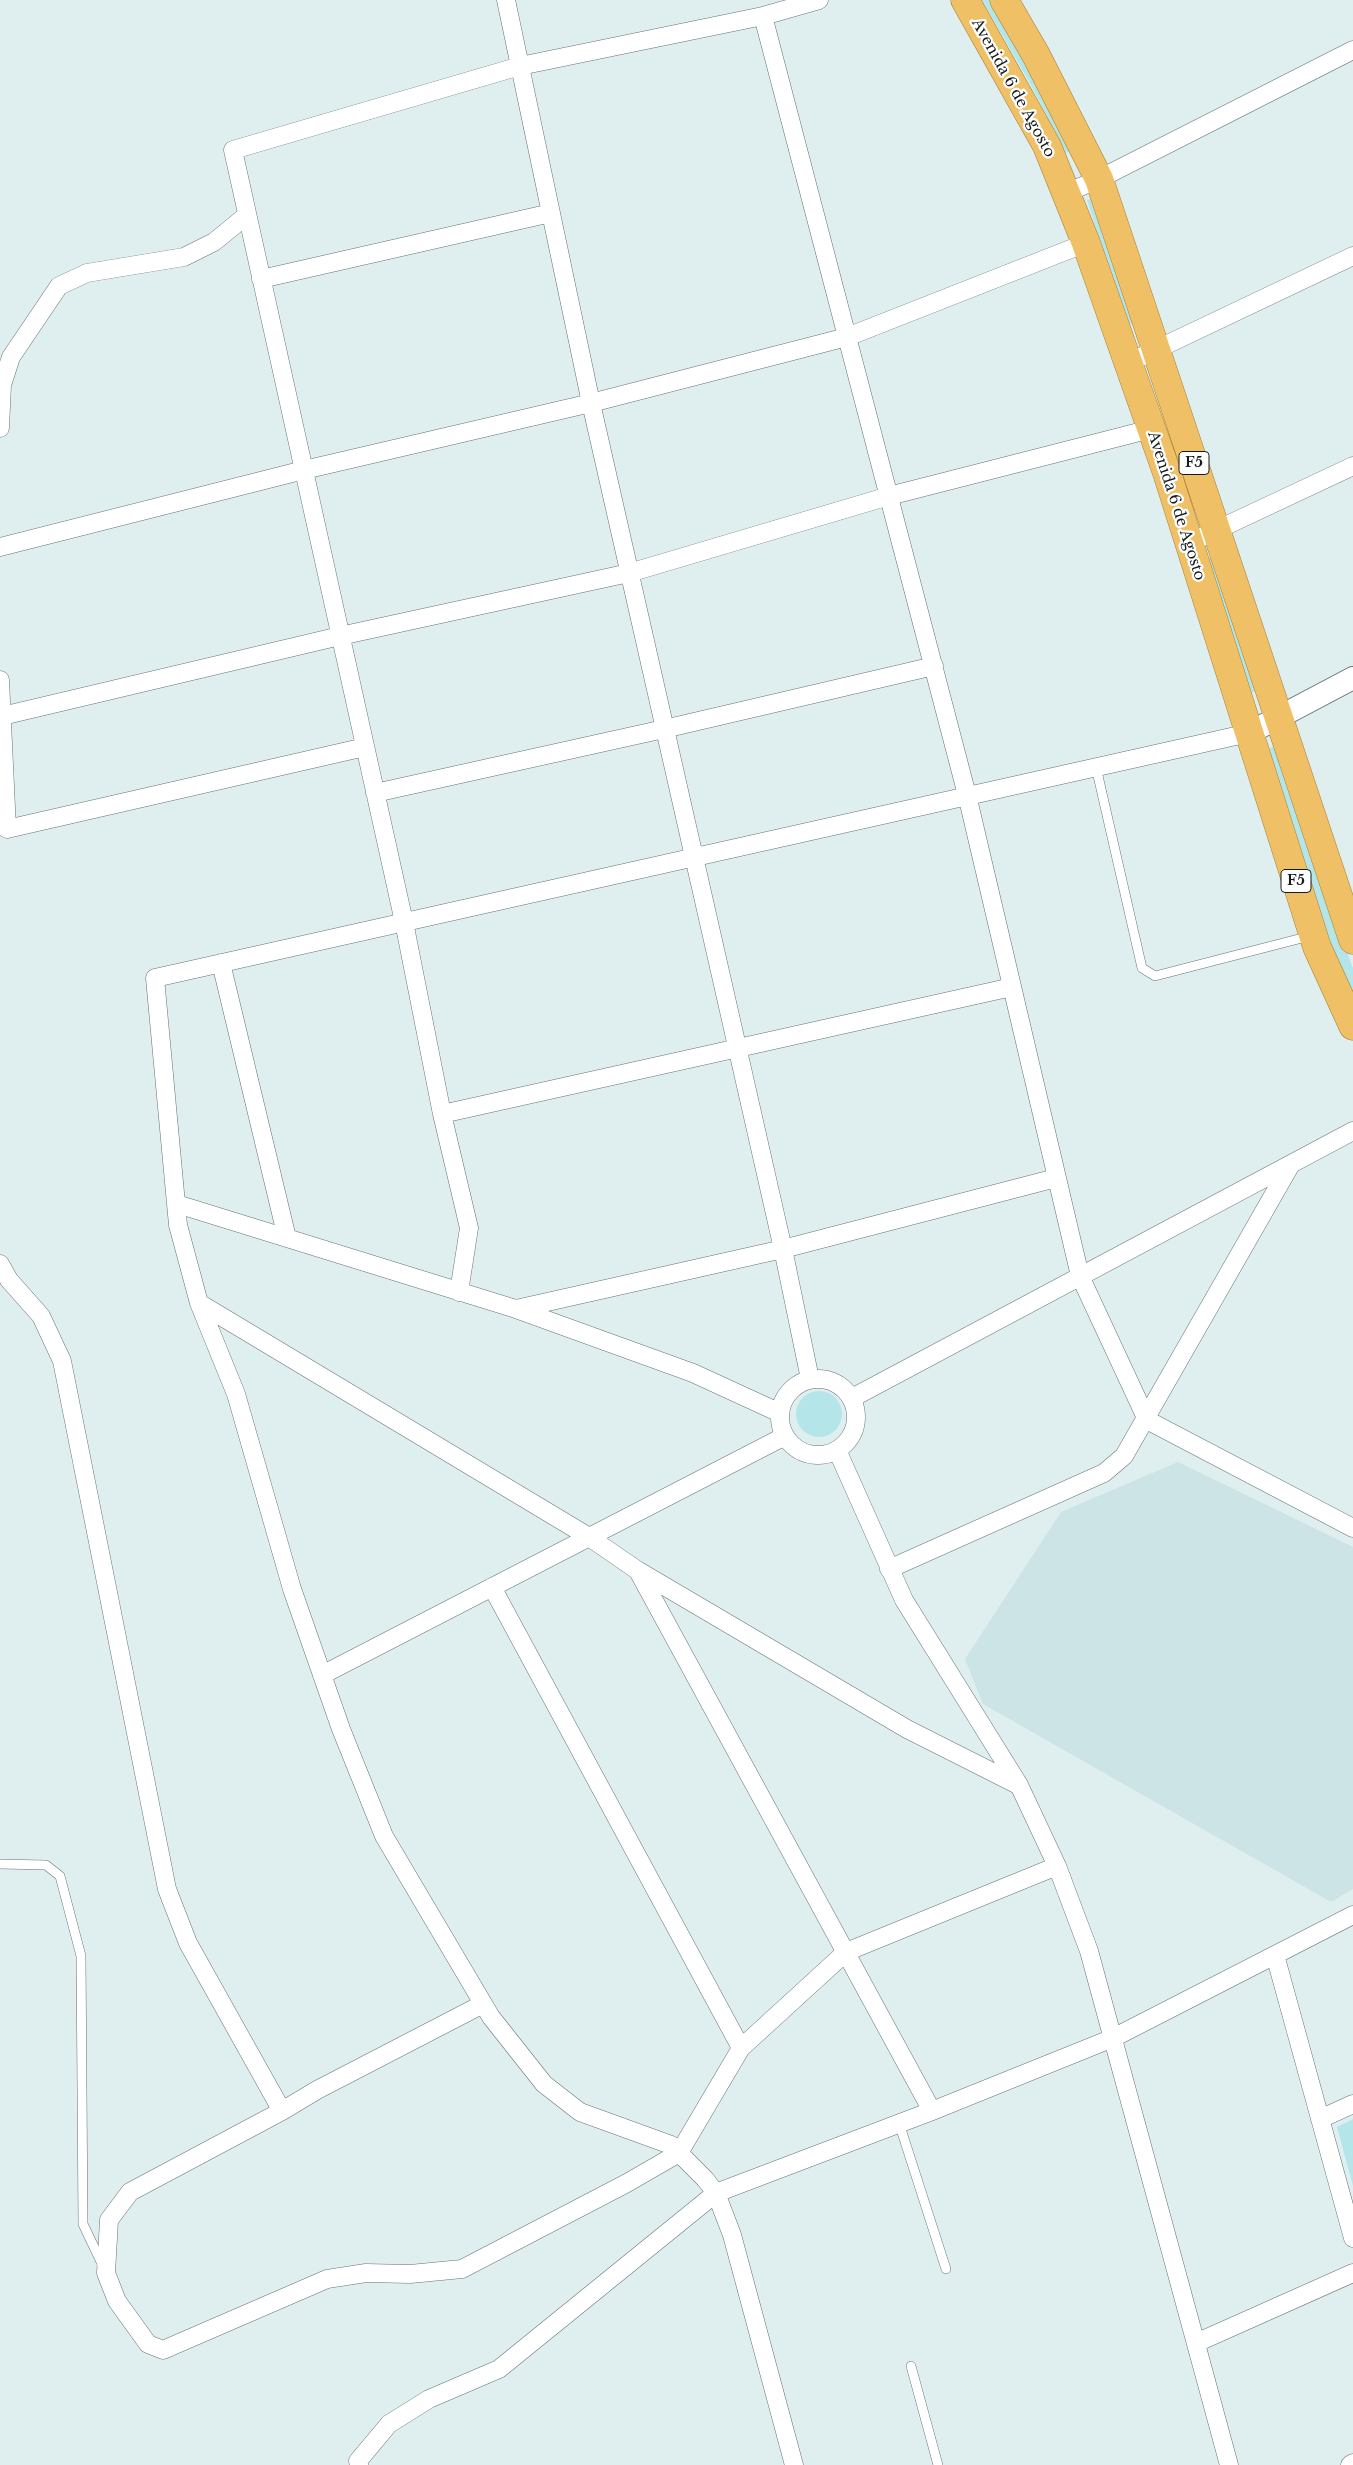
<!DOCTYPE html>
<html>
<head>
<meta charset="utf-8">
<style>
	body { margin:0 }
	canvas { display:block; background:#dfeeef }
</style>
</head>
<body>
<canvas width="1353" height="2465"></canvas>
<script>
const ctx = document.querySelector('canvas').getContext('2d');
ctx.lineJoin = 'round';
function paint(path, color) {
  ctx.fillStyle = color;
  ctx.fill(path, 'evenodd');
}
function trace(path, color, width, dash) {
  ctx.strokeStyle = color;
  ctx.lineWidth = width;
  ctx.lineCap = dash ? 'butt' : 'round';
  ctx.setLineDash(dash || []);
  ctx.stroke(path);
}
function drawText(font, color, halo, rows, align = 'center') {
  ctx.font = font + ' "Libre Baskerville",serif';
  ctx.lineWidth = 4.5;
  ctx.setLineDash([]);
  ctx.textBaseline = 'middle';
  ctx.strokeStyle = halo;
  ctx.fillStyle = color;
  for (const [text, x, y, turn = 0] of rows) {
    ctx.save();
    ctx.translate(x, y);
    ctx.rotate((+turn || 0) * Math.PI / 180);
    ctx.textAlign = isNaN(turn) ? turn : align;
    if (halo) ctx.strokeText(text, 0, 0);
    ctx.fillText(text, 0, 0);
    ctx.restore();
  }
}
const built = new Path2D(`
	M1178 1462 1353 1547V1889L1331 1902 983 1704 965 1659 1061 1512Z`);
const green = new Path2D(`
	M982 0H996L1077 148 1066 153 1032 87Z
	M1097 197 1138 322 1128 325 1087 200Z
	M1219 555 1260 690 1249 693 1208 558Z
	M1280 745 1322 886 1353 968V998L1317 909 1269 748Z
	M796 1414a23 23 0 1 1 46 0a23 23 0 1 1-46 0Z
	M1353 2119V2186L1337 2127Z`);
const service = new Path2D(`
	M1096 767 1142 968 1155 976 1310 936
	M0 1864 46 1865 60 1876 81 1956 83 2224 103 2266
	M899 2123 946 2269
	M911 2366 938 2465`);
const minor = new Path2D(`
	M506 0 591 403 783 1249 810 1379
	M763 16 967 795 1080 1276 1147 1420 1353 1528
	M1066 193 1099 179 1353 50
	M261 279 551 213
	M1128 363 1353 256
	M0 428 2 385 11 357 59 286 87 273 184 257 214 242 247 215
	M1189 543 1353 466
	M0 547 304 470 591 403 847 337 1086 243
	M0 680 7 829 365 747
	M2 716 340 636 629 573 889 496 1151 429
	M375 793 664 729 934 666
	M221 963 287 1238
	M442 1114 1012 987
	M177 1204 516 1309 693 1373 780 1413
	M0 1264 9 1280 41 1316 62 1361 167 1889 188 1943 282 2111
	M459 1292 469 1228 442 1114 404 922 233 150 520 66 763 16 819 0
	M199 1303 589 1537 637 1570 907 1729 1018 1785
	M516 1309 783 1249 1056 1178
	M780 1417a38 38 0 1 1 76 0a38 38 0 1 1-76 0Z
	M852 1398 1353 1131
	M837 1450 904 1600 1019 1785 1057 1866 1089 1951 1229 2465
	M889 1569 1104 1473 1124 1456 1290 1166
	M638 1571 932 2111
	M322 1675 785 1436
	M1275 1955 1353 2238
	M483 2004 317 2090 282 2111 130 2192 109 2220 106 2273 117 2301 148 2344 163 2350 327 2279 366 2273 410 2274 462 2269 627 2183 679 2153 741 2048 492 1587
	M741 2048 846 1952 1057 1866
	M1320 2119 1353 2104
	M1196 2343 1353 2273
	M359 2465 358 2461 389 2424 429 2399 499 2369 716 2193 932 2111 1113 2038 1353 1915
	M794 2465 732 2235 716 2193 705 2179 671 2145 580 2112 544 2084 491 2017 384 1836 341 1729 292 1589 236 1394 199 1303 178 1225 155 978 1249 733
	M1350 2465 1353 2463`);
const tertiary = new Path2D(`
	M1249 733 1353 678`);
const trunk = new Path2D(`
	M965 0 1047 146 1086 243 1167 473 1317 947 1353 1026
	M1004 0 1036 55 1099 179 1353 940`);
const shields = [
	[1194,463,30],
	[1296,881,30]
];
const shieldNames = [
	["F5",1194,463],
	["F5",1296,881]
];
const streetNames = [
	["Avenida 6 de Agosto",1013,88,61],
	["Avenida 6 de Agosto",1176,506,72]
];
paint(built, '#cce4e6');
paint(green, '#b4e6e9');
trace(service, '#677475', 10);
trace(minor, '#677475', 19);
trace(tertiary, '#677475', 24);
trace(trunk, '#a07c33', 29);
trace(service, '#fff', 9);
trace(minor, '#fff', 18);
trace(tertiary, '#fff', 22);
trace(trunk, '#efc066', 28);
for (const [x, y, w] of shields) {
  const box = new Path2D();
  box.roundRect(x - w / 2, y - 11.5, w, 23, 4);
  ctx.fillStyle = '#fff';
  ctx.fill(box);
  trace(box, '#151a1b', 1);
}
drawText('bold 14px', '#151a1b', null, shieldNames);
drawText('15px', '#151a1b', '#fff', streetNames);
</script>
</body>
</html>
